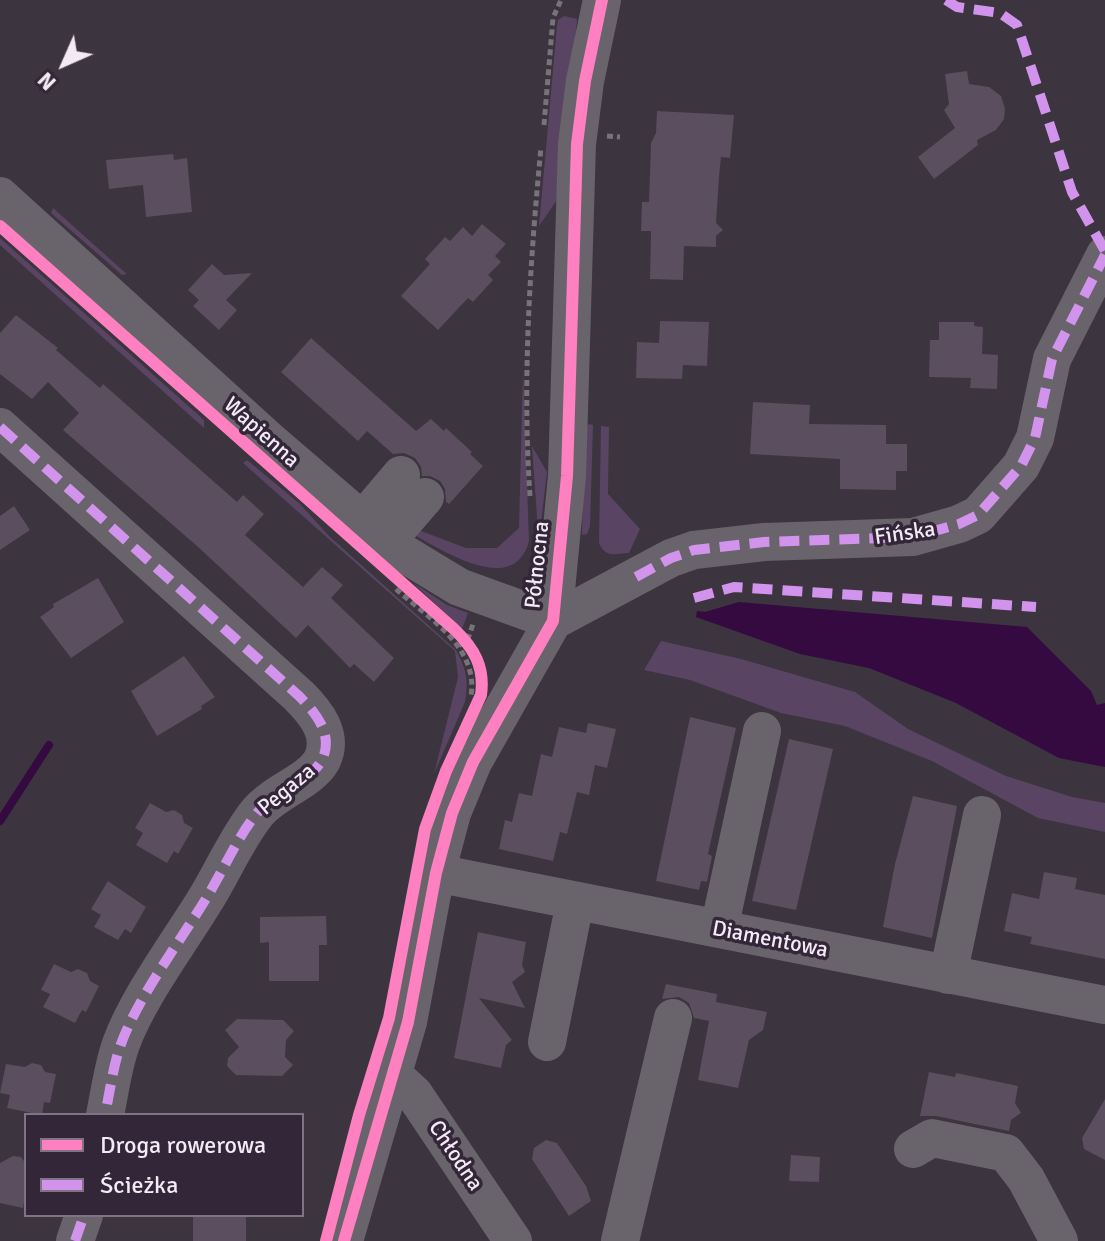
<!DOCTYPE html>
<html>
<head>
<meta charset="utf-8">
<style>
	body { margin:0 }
	#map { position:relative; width:1105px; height:1241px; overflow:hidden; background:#3c343f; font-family:Signika,sans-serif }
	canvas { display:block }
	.legend { position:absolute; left:24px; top:1113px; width:280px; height:104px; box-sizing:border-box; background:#332638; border:2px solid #807484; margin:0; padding:10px 14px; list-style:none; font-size:24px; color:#f3eaf6 }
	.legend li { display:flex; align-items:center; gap:16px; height:40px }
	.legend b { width:40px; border:2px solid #807484 }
	.north { position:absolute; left:24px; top:24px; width:80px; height:80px; -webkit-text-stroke:6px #332638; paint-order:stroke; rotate:225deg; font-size:22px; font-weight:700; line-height:32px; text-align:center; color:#f3eaf6 }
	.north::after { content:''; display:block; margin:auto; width:28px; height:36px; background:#f3eaf6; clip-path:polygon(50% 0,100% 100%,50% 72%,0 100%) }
</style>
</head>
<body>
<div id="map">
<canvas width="1105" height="1241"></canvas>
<ul class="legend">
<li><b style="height:10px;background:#ff80c0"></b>Droga rowerowa</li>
<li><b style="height:10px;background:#d193ec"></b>Ścieżka</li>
</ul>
<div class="north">N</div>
</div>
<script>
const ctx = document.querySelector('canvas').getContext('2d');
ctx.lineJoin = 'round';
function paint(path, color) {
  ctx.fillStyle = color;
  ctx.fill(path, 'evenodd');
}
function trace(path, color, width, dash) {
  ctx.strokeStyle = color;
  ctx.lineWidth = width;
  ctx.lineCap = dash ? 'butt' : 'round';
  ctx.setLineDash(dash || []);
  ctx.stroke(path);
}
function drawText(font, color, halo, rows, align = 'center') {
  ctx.font = font + ' Signika,sans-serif';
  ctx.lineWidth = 7;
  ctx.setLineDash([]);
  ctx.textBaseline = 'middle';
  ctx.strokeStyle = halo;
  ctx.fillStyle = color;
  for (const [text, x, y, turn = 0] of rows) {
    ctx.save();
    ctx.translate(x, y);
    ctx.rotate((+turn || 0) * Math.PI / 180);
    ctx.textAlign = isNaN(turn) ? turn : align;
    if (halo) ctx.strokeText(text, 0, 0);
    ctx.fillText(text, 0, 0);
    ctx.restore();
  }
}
const green = new Path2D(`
	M564 16 577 19 559 197 539 226 557 26 558 20Z
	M53 208 120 268 127 274 122 275 51 213Z
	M0 238 204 420V428L0 245Z
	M523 370 529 541C514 599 439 548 407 531L408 526 466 548H497L519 528Z
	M589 424 593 425 590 526 587 534 582 535 584 429Z
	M601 426 609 427 608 494 640 529 629 553C615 554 605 558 599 543Z
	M532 446 547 472 540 531H538Z
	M247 460 300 504 329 536 456 650C466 668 469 682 465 702L434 774 458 677 455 651 243 463Z
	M412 582 447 605 468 613 462 629Z
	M661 641 741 659 855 692 908 729 1006 776 1072 797 1105 803V832L1038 818 932 761 845 726 781 713 690 680 644 670Z`);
const water = new Path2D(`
	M739 602 1027 627 1091 691 1097 705 1105 703V767L1059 758 956 703 869 668 800 654 696 617 697 611 705 612Z`);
const stream = new Path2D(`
	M0 821 49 745`);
const building = new Path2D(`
	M967 71 969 84 989 87 1001 96 1005 109 1004 119 996 130 977 140 978 145 934 179 918 157 955 128 944 110 949 104 945 74Z
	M657 111 734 115 730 158 721 157 719 177 716 223 723 230 716 236V247L684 246 683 280 650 279 651 231H641L642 202H649L651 143 656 133Z
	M173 154 174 160 187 158 192 212 146 217 143 185 109 189 106 160Z
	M482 224 506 244 495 256 501 262 488 275 493 280 473 302 468 298 438 330 401 296 430 264 425 259 445 237 450 241 463 227 472 236Z
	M212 264 224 275 252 273 226 300 237 310 219 330 193 306 199 300 188 290Z
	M16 315 58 348 56 350 100 388 103 384 237 502 243 495 264 514 245 535 303 587 322 567 343 585 331 598 394 658 374 682 354 664 350 668 308 625 296 638 197 546 63 430 79 413 48 382 32 399 0 374V333Z
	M660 321 709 322 707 366 683 365 682 379 636 378 637 342 659 343Z
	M939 322H974V326L983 327 982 354 998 355 997 389 970 388 971 378 929 377 930 340H939Z
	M311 338 416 431 431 419 444 431 446 428 472 452 470 454 483 466 449 504 446 502 445 489 440 481 430 476H422L421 467 415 458 404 453 393 454 367 431 358 441 281 372Z
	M753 402 810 405 809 424 886 425V444H907V471H896V490L840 489V459L750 454Z
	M14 506 30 530 0 550V516Z
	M98 578 124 622 71 658 40 617 54 607 53 604Z
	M184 656 215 697 201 706 202 709 157 736 131 691Z
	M690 717 736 728 708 854 712 856 707 882 701 881 699 890 656 881Z
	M588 723 616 729 607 768 595 765 589 795 577 792 567 834 560 832 553 861 499 849 505 820 512 822 519 793 532 796 541 754 552 757 559 727 586 733Z
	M789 739 833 749 796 910 752 901Z
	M913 796 957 806 932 938 883 927 895 864Z
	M150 803 166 812 174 810 182 815 184 823 193 828 178 854 174 851 167 863 136 845 143 833 135 828Z
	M1044 872 1077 878 1075 889 1105 895V959L1030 944 1032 937 1004 931 1012 893 1039 899Z
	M108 881 146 907 131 933 125 929 118 940 94 927 101 915 91 909Z
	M326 916 327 945H319V981H269V942L260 943V917Z
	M478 932 526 942 522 965 525 972 512 982 525 1008 479 998 512 1040 506 1045 501 1068 454 1058Z
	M54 964 71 972 78 969 87 973 90 981 99 986 86 1012 82 1010 75 1023 43 1007 50 994 41 990Z
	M666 984 717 994 716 1002 767 1012 763 1030 749 1040 738 1088 698 1080 709 1021 694 1018 689 1003 679 997 662 999Z
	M237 1019 283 1020 294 1031 286 1040 285 1057 293 1065 282 1076 236 1075 227 1066 228 1058 239 1047 225 1030Z
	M32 1063 41 1065 45 1072 56 1074 50 1103 44 1102 42 1115 7 1108 10 1095 0 1093 6 1064 25 1067Z
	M929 1072 955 1077 956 1073 1018 1086 1015 1103 1021 1113 1011 1120 1009 1131 936 1116H920Z
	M1105 1099V1160L1084 1149 1082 1138Z
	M546 1140 557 1143 586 1186 591 1201 569 1216 532 1159 534 1148Z
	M791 1155 820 1157 819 1182 789 1181Z
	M13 1156 21 1157 26 1164V1192L23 1208 0 1203V1163Z
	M193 1215H246V1241H193Z`);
const path = new Path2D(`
	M544 125 553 18 561 0
	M607 136 620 137
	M530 496C522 380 530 263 541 147
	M396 589C428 618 479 647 471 696
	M459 646 469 636 473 624`);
const minor = new Path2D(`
	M0 196 272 443 393 547 459 587 553 621
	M0 427 299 696C316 713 334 735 322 760 310 782 275 791 257 813 237 838 224 869 207 897 181 940 138 997 121 1044 113 1066 110 1091 105 1115
	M362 521 401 475
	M386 542 425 497
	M553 621 671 558 694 550 764 542 913 537 959 524 978 515 1021 466 1035 438 1052 359 1105 255
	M436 873 1105 1005
	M719 929 762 731
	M948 975 982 815
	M547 1042 575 902
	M391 1078 403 1084 414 1094 513 1241
	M913 1149 932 1138 1006 1153 1026 1179 1059 1241
	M75 1241 84 1215
	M344 1241 408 1022 436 873 452 813 473 762 553 621 567 476 577 144 585 81 602 0
	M620 1241 673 1018`);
const quiet = new Path2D(`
	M946 0 957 7 1000 13 1017 25 1072 192 1105 251
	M0 427 299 696C316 713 334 735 322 760 310 782 275 791 257 813 237 838 224 869 207 897 181 940 138 997 121 1044 113 1066 110 1091 105 1115
	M636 577 671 558 694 550 764 542 913 537 959 524 978 515 1021 466 1035 438 1052 359 1105 255
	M694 598 734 587 1036 607
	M75 1241 84 1215`);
const cycleway = new Path2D(`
	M0 226 454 629C474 648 485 667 481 695L446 771 425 829 389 1018 359 1115 326 1241
	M344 1241 408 1022 436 873 452 813 473 762 553 621 567 476 577 144 585 81 602 0`);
const streetNames = [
	["Wapienna",261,433,42],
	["Fińska",905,534,-8],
	["Północna",538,565,-84],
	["Pegaza",287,790,-40],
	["Diamentowa",770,940,11],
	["Chłodna",455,1156,56]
];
paint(green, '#5a4463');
paint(water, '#340a41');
trace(stream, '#340a41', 8);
paint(building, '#5a4e5f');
trace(path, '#78737a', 5, [6, 4]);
trace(minor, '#69646b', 38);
trace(quiet, '#d193ec', 10, [20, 10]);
trace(cycleway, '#ff80c0', 12);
drawText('22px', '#f3eaf6', '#332638', streetNames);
</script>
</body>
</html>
